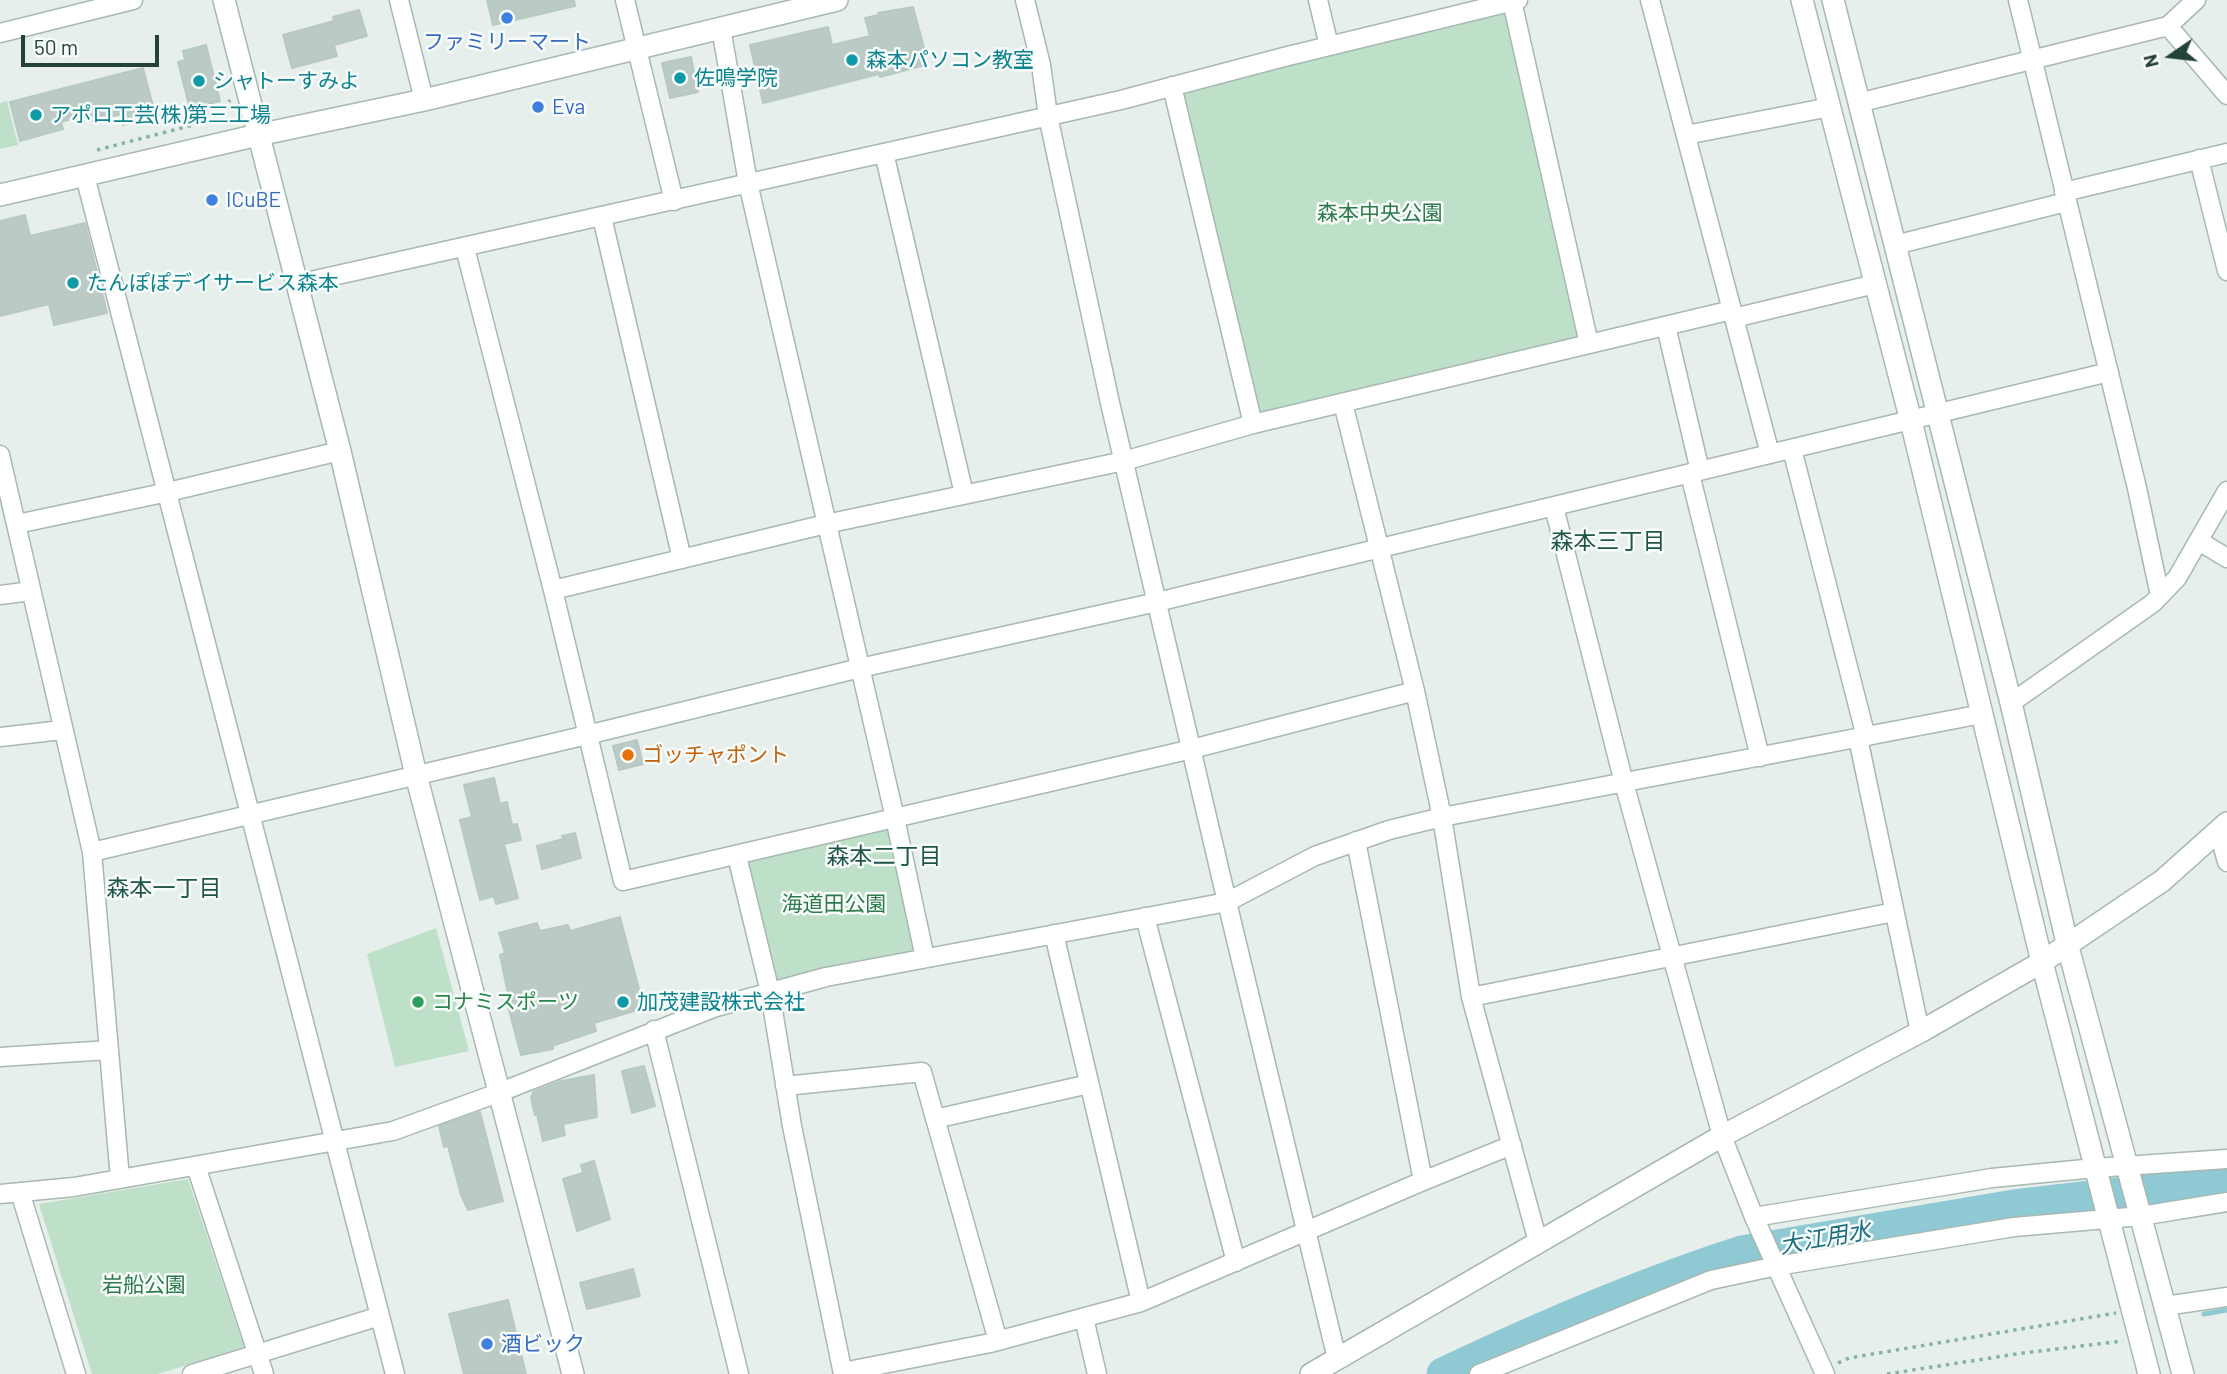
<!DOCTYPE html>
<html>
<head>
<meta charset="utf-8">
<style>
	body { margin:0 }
	#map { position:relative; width:2227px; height:1374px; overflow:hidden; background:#e6efeb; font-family:Barlow,sans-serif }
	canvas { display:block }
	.north { position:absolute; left:2136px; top:21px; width:70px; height:70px; -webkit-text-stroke:5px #f7fbf9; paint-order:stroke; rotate:256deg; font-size:19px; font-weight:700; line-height:28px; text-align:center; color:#24423a }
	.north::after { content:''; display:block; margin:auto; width:24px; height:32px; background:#24423a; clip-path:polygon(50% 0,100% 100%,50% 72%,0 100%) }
	.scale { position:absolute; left:21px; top:35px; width:138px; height:32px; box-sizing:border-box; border:4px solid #24423a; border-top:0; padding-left:9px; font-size:21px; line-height:24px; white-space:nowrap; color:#24423a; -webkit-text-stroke:5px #f7fbf9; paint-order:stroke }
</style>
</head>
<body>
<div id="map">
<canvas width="2227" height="1374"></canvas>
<div class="north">N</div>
<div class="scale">50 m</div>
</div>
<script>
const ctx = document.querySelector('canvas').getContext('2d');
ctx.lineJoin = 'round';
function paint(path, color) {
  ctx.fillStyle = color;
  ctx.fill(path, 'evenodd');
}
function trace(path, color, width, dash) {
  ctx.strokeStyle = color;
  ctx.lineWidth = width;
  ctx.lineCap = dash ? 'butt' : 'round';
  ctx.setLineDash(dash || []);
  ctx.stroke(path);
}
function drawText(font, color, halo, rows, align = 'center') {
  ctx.font = font + ' Barlow,"Noto Sans JP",sans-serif';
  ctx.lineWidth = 5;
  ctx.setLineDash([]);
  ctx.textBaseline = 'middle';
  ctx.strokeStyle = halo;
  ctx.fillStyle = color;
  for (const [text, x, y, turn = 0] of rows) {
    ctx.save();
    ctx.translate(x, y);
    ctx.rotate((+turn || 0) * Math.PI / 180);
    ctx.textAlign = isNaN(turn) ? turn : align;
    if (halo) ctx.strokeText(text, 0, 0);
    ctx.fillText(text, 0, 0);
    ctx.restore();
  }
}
const green = new Path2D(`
	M1512 1 1589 344 1251 416 1172 86Z
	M7 101 18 145 0 149V103Z
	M888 824 915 952 774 981 745 861Z
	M436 928 469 1051 395 1067 367 954Z
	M188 1179 244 1347 158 1374H92L39 1204Z`);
const stream = new Path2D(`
	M2204 1314 2227 1310`);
const river = new Path2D(`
	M1443 1374C1540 1328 1639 1285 1742 1252L2014 1206 2227 1181`);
const building = new Path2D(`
	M487 0H574L575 6 493 25Z
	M913 7 926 55 923 56 925 65 880 77 879 74 763 103 750 45 828 27 832 45 870 36 865 18 879 15 878 13Z
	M359 10 367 36 334 45 337 56 292 68 283 35 334 21 333 17Z
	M206 45 220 101 190 109 178 62 185 60 183 51Z
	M691 57 698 92 670 98 662 63Z
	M143 68 155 114 123 125 122 114 90 121 88 114 61 122 63 129 20 141 10 102Z
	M25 215 30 236 85 223 107 313 54 325 49 304 0 316V221Z
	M637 740 643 764 619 770 613 746Z
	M494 778 500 804 507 802 512 825 517 824 521 840 504 844 518 898 496 904 494 896 480 900 460 820 472 817 464 785Z
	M575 833 581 858 542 869 537 846 563 839 562 836Z
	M620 917 644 1008 594 1023 596 1031 552 1046 553 1049 521 1055 505 995 508 994 500 955 505 953 499 933 537 923 540 931 568 925 570 931Z
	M644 1066 655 1106 632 1113 622 1071Z
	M594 1075 597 1117 563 1124 565 1135 543 1141 537 1114 535 1115 531 1098 533 1092 561 1081Z
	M480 1112 503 1201 468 1210 461 1195 448 1146 444 1147 439 1126Z
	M594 1161 610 1219 577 1231 563 1179 583 1173 581 1165Z
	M633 1269 640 1296 587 1309 580 1283Z
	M508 1300 526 1374H464L449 1314Z`);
const path = new Path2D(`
	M97 150 216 119 230 100
	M1838 1363 1849 1358 2116 1313
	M1887 1374 2023 1353 2123 1341`);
const minor = new Path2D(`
	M399 0 424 100
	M625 0 674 201
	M1025 0 1041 65 1048 116 1110 403 1227 902 1337 1359
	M1318 0 1329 46
	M1650 0 1770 454
	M2018 0 2137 488 2160 596
	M1512 1 1589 344
	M2168 26 2227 95
	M721 28 748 183 895 818 925 958
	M0 33 133 0
	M1172 86 1253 424
	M1858 103 2168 26 2196 0
	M1686 135 1830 107
	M884 153 964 494
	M2199 159 2227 271
	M85 176 395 1374
	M2064 192 2227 153
	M602 217 682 559
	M1895 245 2066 202
	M465 248 553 590 623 881 1192 749 1415 691
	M297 284 1121 100 1284 57 1518 0
	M1734 318 1875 284
	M1666 326 1700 471
	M1343 403 1415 691 1442 817 1471 997 1538 1242
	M1792 449 1866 737
	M0 455 92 852 120 1179
	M1690 474 1760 757
	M1554 507 1624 783 1722 1136 1754 1217 1825 1374
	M17 524 168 492 340 451
	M2199 541 2227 558
	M553 590 826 524 1124 461 1253 424 1732 310
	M0 595 31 591
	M2011 703 2153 603 2177 578 2227 491
	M0 737 62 730
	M1858 738 1920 1032
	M2219 832 2227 862
	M1356 841 1423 1181
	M92 852 587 735 860 668 1157 602 2109 372
	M737 856 770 992 792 1126 843 1374
	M1145 917 1236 1262
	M1054 934 1141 1302
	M1471 997 1894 912
	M654 1030 739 1374
	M0 1057 109 1050
	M785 1086 922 1072 998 1341
	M935 1119 1089 1084
	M196 1166 264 1374
	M20 1192 76 1374
	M0 1194 74 1187 393 1131 498 1093 716 1007 826 977 1227 902 1315 856 1389 830 1442 817 1982 714
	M1754 1217 1992 1178 2095 1168 2227 1159
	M2165 1306 2227 1297
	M1084 1318 1097 1374
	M843 1372 990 1343 1141 1302 1423 1181 1512 1145
	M192 1374 380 1316
	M1479 1374 1711 1280 1777 1266 2014 1227 2141 1216 2227 1202`);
const tertiary = new Path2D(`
	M224 0 340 451 416 775 573 1374
	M1802 0 1911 421 2042 962 2149 1374
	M1833 0 2011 703 2068 947 2183 1374
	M0 195 258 135 424 100 837 0
	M1311 1374 1722 1136 1920 1032 2042 962 2162 881 2227 823`);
const markers = [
	[507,18,7,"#3f7fe0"],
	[852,60,7,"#0f9aa8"],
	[680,78,7,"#0f9aa8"],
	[199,81,7,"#0f9aa8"],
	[538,107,7,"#3f7fe0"],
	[36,115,7,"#0f9aa8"],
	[212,200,7,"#3f7fe0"],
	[73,283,7,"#0f9aa8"],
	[628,755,7,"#e8710a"],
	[418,1002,7,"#2e9e5b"],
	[623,1002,7,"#0f9aa8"],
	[487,1344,7,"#3f7fe0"]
];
const shopNames = [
	["ファミリーマート",507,42,"center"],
	["Eva",552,107],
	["ICuBE",226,200],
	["酒ビック",501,1344]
];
const cultureNames = [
	["森本パソコン教室",866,60],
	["佐鳴学院",694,78],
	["シャトーすみよ",213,81],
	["アポロ工芸(株)第三工場",50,115],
	["たんぽぽデイサービス森本",87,283],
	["加茂建設株式会社",637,1002]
];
const parkNames = [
	["森本中央公園",1380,213],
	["海道田公園",834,904],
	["岩船公園",144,1285]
];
const foodNames = [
	["ゴッチャポント",642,755]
];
const leisureNames = [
	["コナミスポーツ",432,1002]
];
const neighbourhoodNames = [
	["森本三丁目",1608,541],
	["森本二丁目",884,856],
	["森本一丁目",164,888]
];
const waterNames = [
	["大江用水",1825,1238,-10]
];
paint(green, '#bfe0c8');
trace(stream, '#8ec9d4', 5);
trace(river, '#8ec9d4', 33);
paint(building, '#bbcac4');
trace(building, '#b8c9c2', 2);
trace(minor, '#a8b8b2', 21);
trace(tertiary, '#a8b8b2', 24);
trace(path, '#86b3a5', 3.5, [3.5, 5]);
trace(minor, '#fff', 18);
trace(tertiary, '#fff', 21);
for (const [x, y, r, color] of markers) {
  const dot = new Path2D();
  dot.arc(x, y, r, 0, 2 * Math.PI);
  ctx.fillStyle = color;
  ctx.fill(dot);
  trace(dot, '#f7fbf9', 2.5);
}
drawText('21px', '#366cbe', '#f7fbf9', shopNames, 'left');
drawText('21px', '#0d838f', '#f7fbf9', cultureNames, 'left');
drawText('21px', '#2d7a4b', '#f7fbf9', parkNames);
drawText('21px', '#c56008', '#f7fbf9', foodNames, 'left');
drawText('21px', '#27864d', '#f7fbf9', leisureNames, 'left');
drawText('23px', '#1f5548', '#f7fbf9', neighbourhoodNames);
drawText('italic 23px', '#1c6f80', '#f7fbf9', waterNames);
</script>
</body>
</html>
